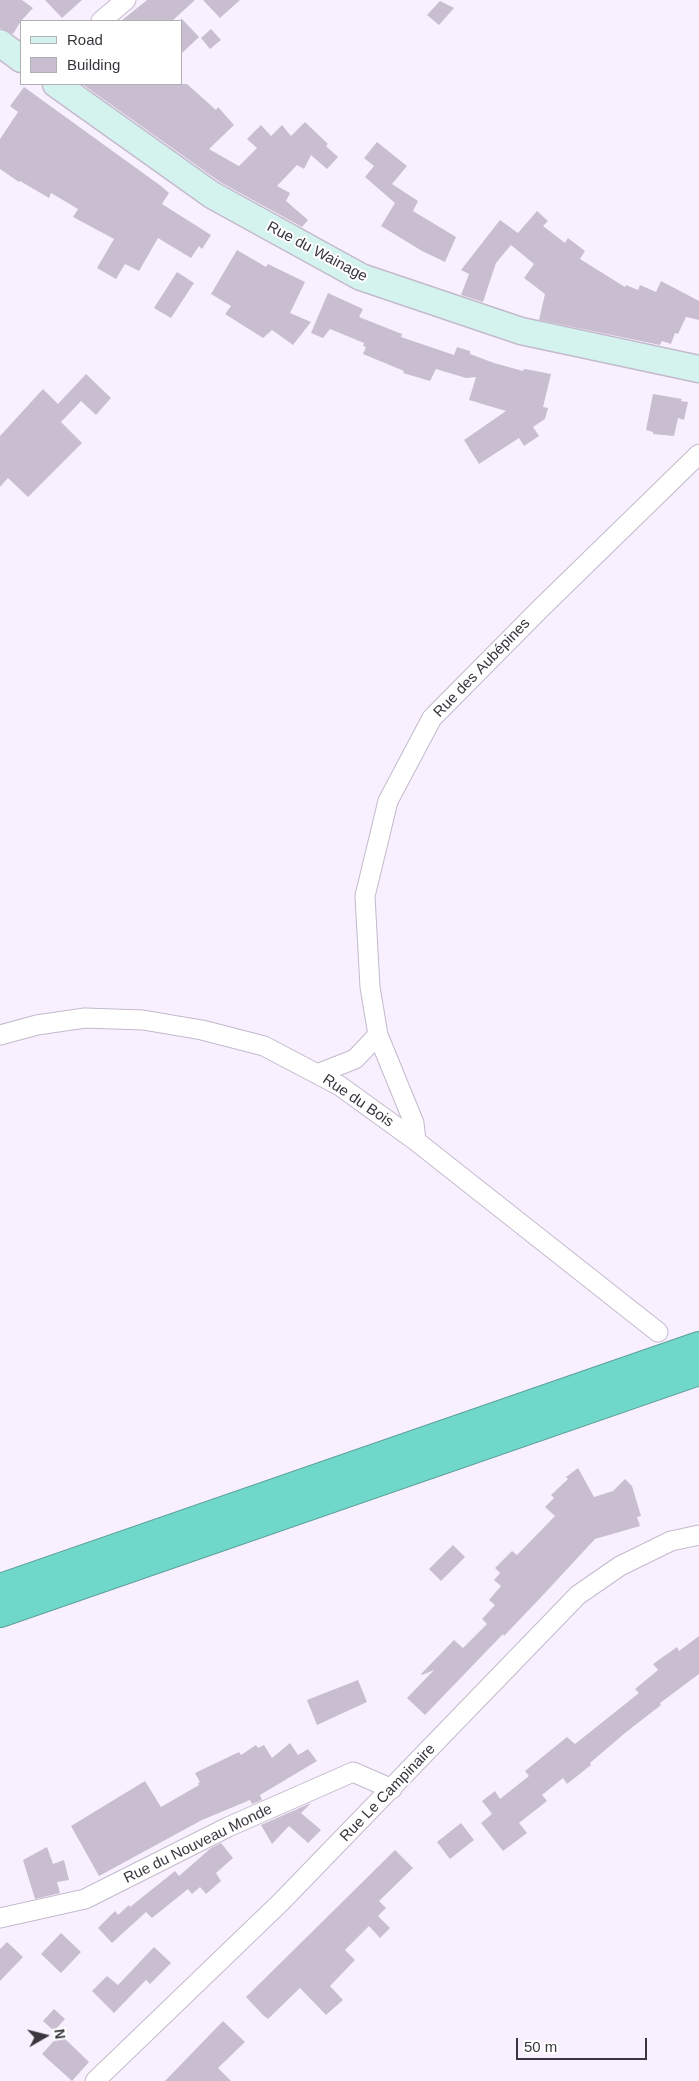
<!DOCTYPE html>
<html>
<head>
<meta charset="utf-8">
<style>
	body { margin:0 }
	#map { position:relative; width:699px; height:2081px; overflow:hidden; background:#f8f0ff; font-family:Helvetica,sans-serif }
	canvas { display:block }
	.legend { position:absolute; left:20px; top:20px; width:162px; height:65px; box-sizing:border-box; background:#fff; border:1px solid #b0afb1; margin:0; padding:6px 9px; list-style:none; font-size:15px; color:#3a363d }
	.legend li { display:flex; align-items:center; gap:10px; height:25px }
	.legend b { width:25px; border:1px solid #b0afb1 }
	.north { position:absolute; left:20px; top:2011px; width:50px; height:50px; -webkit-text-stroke:4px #fff; paint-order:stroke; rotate:82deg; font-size:14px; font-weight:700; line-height:20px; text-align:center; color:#3a363d }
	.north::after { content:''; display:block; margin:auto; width:18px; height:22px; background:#3a363d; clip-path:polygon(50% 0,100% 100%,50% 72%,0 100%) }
	.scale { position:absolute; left:516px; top:2038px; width:131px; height:22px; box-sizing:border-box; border:2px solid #3a363d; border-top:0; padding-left:6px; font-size:15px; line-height:18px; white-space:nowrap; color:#3a363d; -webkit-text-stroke:4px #fff; paint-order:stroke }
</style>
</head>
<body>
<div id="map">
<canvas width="699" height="2081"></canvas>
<ul class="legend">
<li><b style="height:6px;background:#d4f3ef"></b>Road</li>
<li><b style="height:14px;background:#c8bed0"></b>Building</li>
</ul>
<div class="north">N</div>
<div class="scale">50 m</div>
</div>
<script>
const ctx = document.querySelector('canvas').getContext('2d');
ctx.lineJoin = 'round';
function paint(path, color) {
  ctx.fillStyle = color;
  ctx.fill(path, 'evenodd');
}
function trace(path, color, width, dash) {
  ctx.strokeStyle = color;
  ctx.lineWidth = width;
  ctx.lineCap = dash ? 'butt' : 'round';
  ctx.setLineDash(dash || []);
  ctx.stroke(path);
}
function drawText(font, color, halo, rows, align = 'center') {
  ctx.font = font + ' Helvetica,sans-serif';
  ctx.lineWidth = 4;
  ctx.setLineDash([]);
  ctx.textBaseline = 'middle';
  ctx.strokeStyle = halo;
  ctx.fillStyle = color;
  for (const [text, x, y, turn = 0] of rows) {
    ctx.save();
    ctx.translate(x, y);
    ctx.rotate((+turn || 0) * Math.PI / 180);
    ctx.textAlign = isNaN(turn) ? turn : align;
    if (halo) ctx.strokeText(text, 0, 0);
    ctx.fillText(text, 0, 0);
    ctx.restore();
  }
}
const building = new Path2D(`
	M0 0H22L33 8 21 21 13 34 0 28Z
	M45 0H82L62 18Z
	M147 0H195L172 21H121Z
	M203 0H240L220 18Z
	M440 1 454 8 439 25 427 15Z
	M181 18 199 37 181 54Z
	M211 29 221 40 210 49 201 38Z
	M82 84H187L216 110 218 107 234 125 209 149 237 165 239 166 257 148 247 139 261 125 271 136 282 125 291 136 305 122 328 144 326 146 338 157 327 169 311 155 304 169 297 165 277 186 290 193 286 201 308 220 302 227 220 182Z
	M24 87 161 186 169 193 162 204 211 235 202 249 199 246 191 258 158 238 139 271 125 264 116 279 97 268 114 239 73 217 78 209 51 193 49 198 20 181 19 182 0 169V139L18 112 10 106Z
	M377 142 407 166 392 184 418 201 413 211 456 237 445 262 422 251 381 226 395 203 365 177 374 166 364 158Z
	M537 211 548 221 543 226 565 243 568 238 585 251 580 259 625 287 626 285 638 290 640 285 656 292 661 281 699 301V320L686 317 678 334 675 333 671 344 662 341 660 345 539 320 545 294 524 278 534 264 511 245 496 263 483 302 461 295 469 274 461 270 500 220 518 233Z
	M237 250 266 267 268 264 305 282 290 313 311 322 293 345 272 330 263 338 225 314 231 306 211 294Z
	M177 272 194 283 171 318 154 308Z
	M328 293 363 309 359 317 402 334 401 337 454 355 457 347 470 351V354L494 363 523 371 524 369 531 370 551 374 543 407 548 408 545 419 533 427 539 436 524 446 519 438 479 464 464 440 506 411 469 400 476 377 466 378 436 369 430 381 403 373 404 371 363 354 366 347 363 346 364 343 330 329 323 338 311 333Z
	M86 374 111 398 96 415 81 401 61 422 82 443 28 497 8 478 0 487V436L43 389 58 404Z
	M653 394 682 399 681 401 688 402 684 420 678 418 674 436 653 434V432L646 430Z
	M578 1468 594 1497 613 1491 625 1479 632 1486 641 1516 637 1517 640 1526 595 1539 544 1594 504 1636 503 1634 425 1715 407 1698 434 1670 422 1675 421 1674 454 1640 463 1648 487 1624 482 1619 495 1605 489 1600 501 1586 494 1580 500 1573 495 1568 512 1551 517 1555 555 1516 545 1507 554 1498 551 1495 568 1479 566 1477Z
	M453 1545 465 1557 441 1581 429 1569Z
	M699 1636V1674L660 1703 661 1705 625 1733 590 1763 591 1765 567 1784 563 1778 542 1795 547 1801 519 1823 527 1833 503 1851 481 1823 492 1814 482 1801 495 1791 500 1799 529 1776 525 1771 567 1737 575 1744 639 1693 635 1689 658 1670 653 1664 677 1647 679 1651Z
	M358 1680 367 1702 317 1725 307 1700Z
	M290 1743 298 1755 308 1749 317 1761 260 1795 262 1800 252 1804 250 1800 202 1820 99 1876 71 1826 145 1781 161 1807 199 1785 198 1783 200 1782 195 1773 239 1752 241 1755 256 1745 258 1748 264 1745 272 1758Z
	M311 1803 301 1813 321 1830 308 1843 289 1826 272 1844 261 1825Z
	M461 1823 474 1840 450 1859 437 1842Z
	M221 1843 233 1858 216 1873 221 1881 206 1894 200 1887 192 1894 188 1889 152 1918 146 1912 112 1943 98 1928 115 1911 118 1915 129 1905 130 1907 175 1871 179 1876 211 1848Z
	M47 1847 53 1864 64 1860 69 1880 57 1882 60 1893 35 1899 23 1860Z
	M395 1850 413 1868 379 1901 386 1908 378 1916 390 1928 380 1938 369 1926 345 1950 355 1960 330 1986 343 2000 326 2015 300 1988 268 2019 263 2015 246 1997Z
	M61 1933 81 1952 61 1973 41 1954Z
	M7 1942 23 1957 0 1981V1949Z
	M154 1947 171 1963 150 1984 146 1980 114 2013 92 1991 107 1976 118 1985Z
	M54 2009 65 2019 54 2031 43 2021Z
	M223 2021 245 2042 218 2068 231 2081H165Z
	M60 2034 89 2062 72 2081 42 2054Z`);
const street = new Path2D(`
	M101 21 126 0
	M0 1035 37 1025 85 1018 143 1020 202 1030 264 1046 340 1086 416 1141 658 1332
	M317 1074 355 1059 378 1035
	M416 1141 414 1123 378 1035 370 987 365 896 388 801 432 718 541 608 699 454
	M0 1918 85 1899 228 1827 353 1772 392 1789
	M95 2081 281 1902 578 1595 620 1566 671 1541 699 1535`);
const secondary = new Path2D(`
	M0 43 21 59
	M56 84 212 195 361 277 521 331 699 369`);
const highway = new Path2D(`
	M0 1588 699 1346
	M0 1613 699 1371`);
const streetNames = [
	["Rue du Wainage",317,252,28],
	["Rue des Aubépines",482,668,-46],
	["Rue du Bois",358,1101,34],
	["Rue Le Campinaire",388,1793,-46],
	["Rue du Nouveau Monde",198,1844,-26]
];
paint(building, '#c8bed0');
trace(street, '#c3bacc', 21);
trace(secondary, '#c3bacc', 29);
trace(highway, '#5c9f99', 30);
trace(street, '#fff', 19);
trace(secondary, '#d4f3ef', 26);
trace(highway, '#6fd8cb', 28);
drawText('15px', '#3a363d', '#fff', streetNames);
</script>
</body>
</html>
